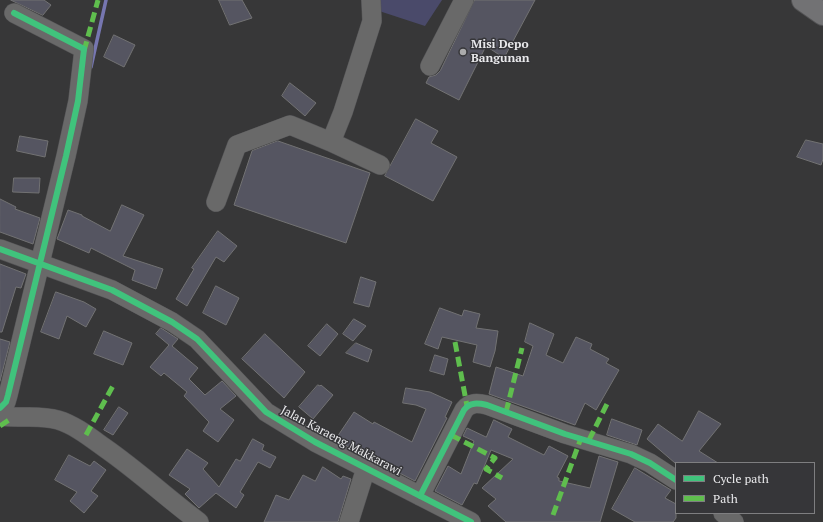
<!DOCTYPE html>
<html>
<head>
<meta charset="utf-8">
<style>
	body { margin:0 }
	#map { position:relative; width:823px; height:522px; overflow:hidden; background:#373738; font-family:"PT Serif",serif }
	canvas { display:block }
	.legend { position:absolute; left:675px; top:462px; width:140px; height:52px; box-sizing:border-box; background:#363639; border:1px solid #7e7e80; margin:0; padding:5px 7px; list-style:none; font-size:12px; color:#e9e9eb }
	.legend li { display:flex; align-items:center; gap:8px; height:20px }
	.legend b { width:20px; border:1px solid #7e7e80 }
</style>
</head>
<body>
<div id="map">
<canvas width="823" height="522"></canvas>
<ul class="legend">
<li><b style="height:5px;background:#40c37c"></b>Cycle path</li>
<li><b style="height:5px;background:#5fbe4e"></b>Path</li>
</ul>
</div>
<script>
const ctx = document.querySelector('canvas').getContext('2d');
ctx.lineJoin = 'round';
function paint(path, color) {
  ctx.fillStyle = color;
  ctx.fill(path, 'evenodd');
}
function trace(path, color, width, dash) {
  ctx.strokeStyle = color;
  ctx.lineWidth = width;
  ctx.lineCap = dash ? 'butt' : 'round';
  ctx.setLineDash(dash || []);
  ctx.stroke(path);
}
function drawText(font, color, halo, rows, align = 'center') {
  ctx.font = font + ' "PT Serif",serif';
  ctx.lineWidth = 3;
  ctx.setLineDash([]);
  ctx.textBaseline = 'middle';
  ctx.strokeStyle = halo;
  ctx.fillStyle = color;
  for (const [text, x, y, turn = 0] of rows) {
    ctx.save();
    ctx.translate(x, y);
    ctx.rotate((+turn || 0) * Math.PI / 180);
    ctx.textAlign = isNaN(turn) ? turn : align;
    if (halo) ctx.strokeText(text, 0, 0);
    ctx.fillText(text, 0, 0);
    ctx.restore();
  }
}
const green = new Path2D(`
	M377 0H442L425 26 373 9Z`);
const stream = new Path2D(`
	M91 67 106 0`);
const building = new Path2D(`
	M11 0H44L51 5 43 15Z
	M219 0H242L252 18 230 25Z
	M475 0H535L504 58 486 46 459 100 426 83 429 77 436 75 440 71Z
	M114 35 135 45 124 67 104 57Z
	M290 83 316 103 305 116 282 96Z
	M416 119 438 131 431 143 457 157 433 201 385 176Z
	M20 136 48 141 45 157 17 151Z
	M806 140 823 144V159L821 165 797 157Z
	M278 141 370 173 346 243 234 205 252 151Z
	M14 178H40L39 193 13 192Z
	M0 199 16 207 15 209 40 218 33 244 0 232Z
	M122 205 144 215 123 256 163 269 156 289 132 280 135 270 91 248 89 253 57 239 68 210 82 215V216L110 231Z
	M218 231 237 246 224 262 216 257 187 306 176 299 194 269 192 268Z
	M0 264 26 274 21 288 16 287 2 332H0Z
	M361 277 376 282 369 307 354 303Z
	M216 286 239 298 226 325 203 313Z
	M56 292 84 302 96 309 86 327 67 316 59 339 41 332Z
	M440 308 462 316 464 310 480 314 476 328 498 331 495 351 490 367 473 362 477 345 442 337 438 349 425 344Z
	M354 319 366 326 353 341 343 334Z
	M530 323 554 334 546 355 563 363 576 337 592 344 590 349 609 359 606 363 619 370 596 410 585 403 575 425 489 394 496 367 523 376 533 346 525 342Z
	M327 324 338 334 320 356 308 346Z
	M161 328 178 339 172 346 198 368 189 379 205 395 222 381 236 396 220 409 234 420 218 442 203 431 209 422 184 396 187 392 164 373 161 376 150 367 169 345 156 334Z
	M104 331 132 343 123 365 94 354Z
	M265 334 305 372 284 398 242 359Z
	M0 339 10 342 0 381Z
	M356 343 372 350 368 362 346 353Z
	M435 355 448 359 444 375 430 371Z
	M318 385 320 386 321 385 333 395 313 419 299 407Z
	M406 388 430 392 452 402 445 417 447 418 415 481 335 440 354 412 373 424 374 422 412 442 426 409 416 405 403 403Z
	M119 407 128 413 113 435 104 430Z
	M699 411 721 424 699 451 718 463H675L647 439 658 424 682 441Z
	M612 419 642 430 637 445 607 435Z
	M494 420 512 429 508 437 544 455 549 446 568 456 557 477 559 478V481L590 488 599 456 618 462 600 522H506L488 506 496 499 482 488 513 459 491 450 477 484 474 483 462 505 435 491 448 466 461 474 474 441 463 436 467 428 486 437Z
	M253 439 264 445 262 450 276 457 270 468 258 462 240 492 244 495 236 508 216 493 199 508 185 494 190 489 169 475 187 449 208 463 203 469 219 487 236 459 240 461Z
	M69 455 90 466 94 461 106 470 91 491 98 496 84 513 70 501 77 492 55 480Z
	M323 467 341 479 343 476 351 479 338 522H264L276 495 289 500 303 475 315 481Z
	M635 468 671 490 665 498 676 504V518L673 522H635L612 509Z`);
const minor = new Path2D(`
	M371 0 372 21 343 112 331 142 380 165
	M430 66 464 0
	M216 202 237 145 290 125 331 142
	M0 249 112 290 172 322 197 339 266 412 315 442 471 522
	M0 408 6 402 8 395 66 156 78 101 84 49 14 13
	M0 416C19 419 39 414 58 420 75 425 91 438 105 448 138 471 167 498 199 522
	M420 496 464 410C470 402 478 403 487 405L565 434 631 454 650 463 676 480
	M723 513 734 522
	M349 522 366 468`);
const major = new Path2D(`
	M803 0 823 14`);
const quiet = new Path2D(`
	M84 51 98 0
	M455 342 467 406
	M506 412 522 348
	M0 426 12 418
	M86 435 114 384
	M451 435 495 458 486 469 502 478
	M589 440 608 402
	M553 515 581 438`);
const cycleway = new Path2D(`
	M0 249 112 290 172 322 197 339 266 412 315 442 471 522
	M0 408 6 402 8 395 66 156 78 101 84 49 14 13
	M420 496 464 410C470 402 478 403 487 405L565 434 631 454 650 463 676 480`);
const markers = [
	[463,52,4,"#ababac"]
];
const poiNames = [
	["Misi Depo",471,45],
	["Bangunan",471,59]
];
const streetNames = [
	["Jalan Karaeng Makkarawi",341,441,28]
];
paint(green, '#4a4a6a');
trace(stream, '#7676b0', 3.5);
paint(building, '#555561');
trace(building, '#727273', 1);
trace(minor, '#535355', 20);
trace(major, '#535355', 24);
trace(minor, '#696969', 19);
trace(major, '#727274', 22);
trace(quiet, '#5fbe4e', 5, [10, 5]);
trace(cycleway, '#40c37c', 6);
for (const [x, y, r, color] of markers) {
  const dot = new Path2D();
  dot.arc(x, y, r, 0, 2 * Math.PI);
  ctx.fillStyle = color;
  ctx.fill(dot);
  trace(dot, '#363639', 1.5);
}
drawText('bold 12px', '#e9e9eb', '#363639', poiNames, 'left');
drawText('12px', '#e9e9eb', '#363639', streetNames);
</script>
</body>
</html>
